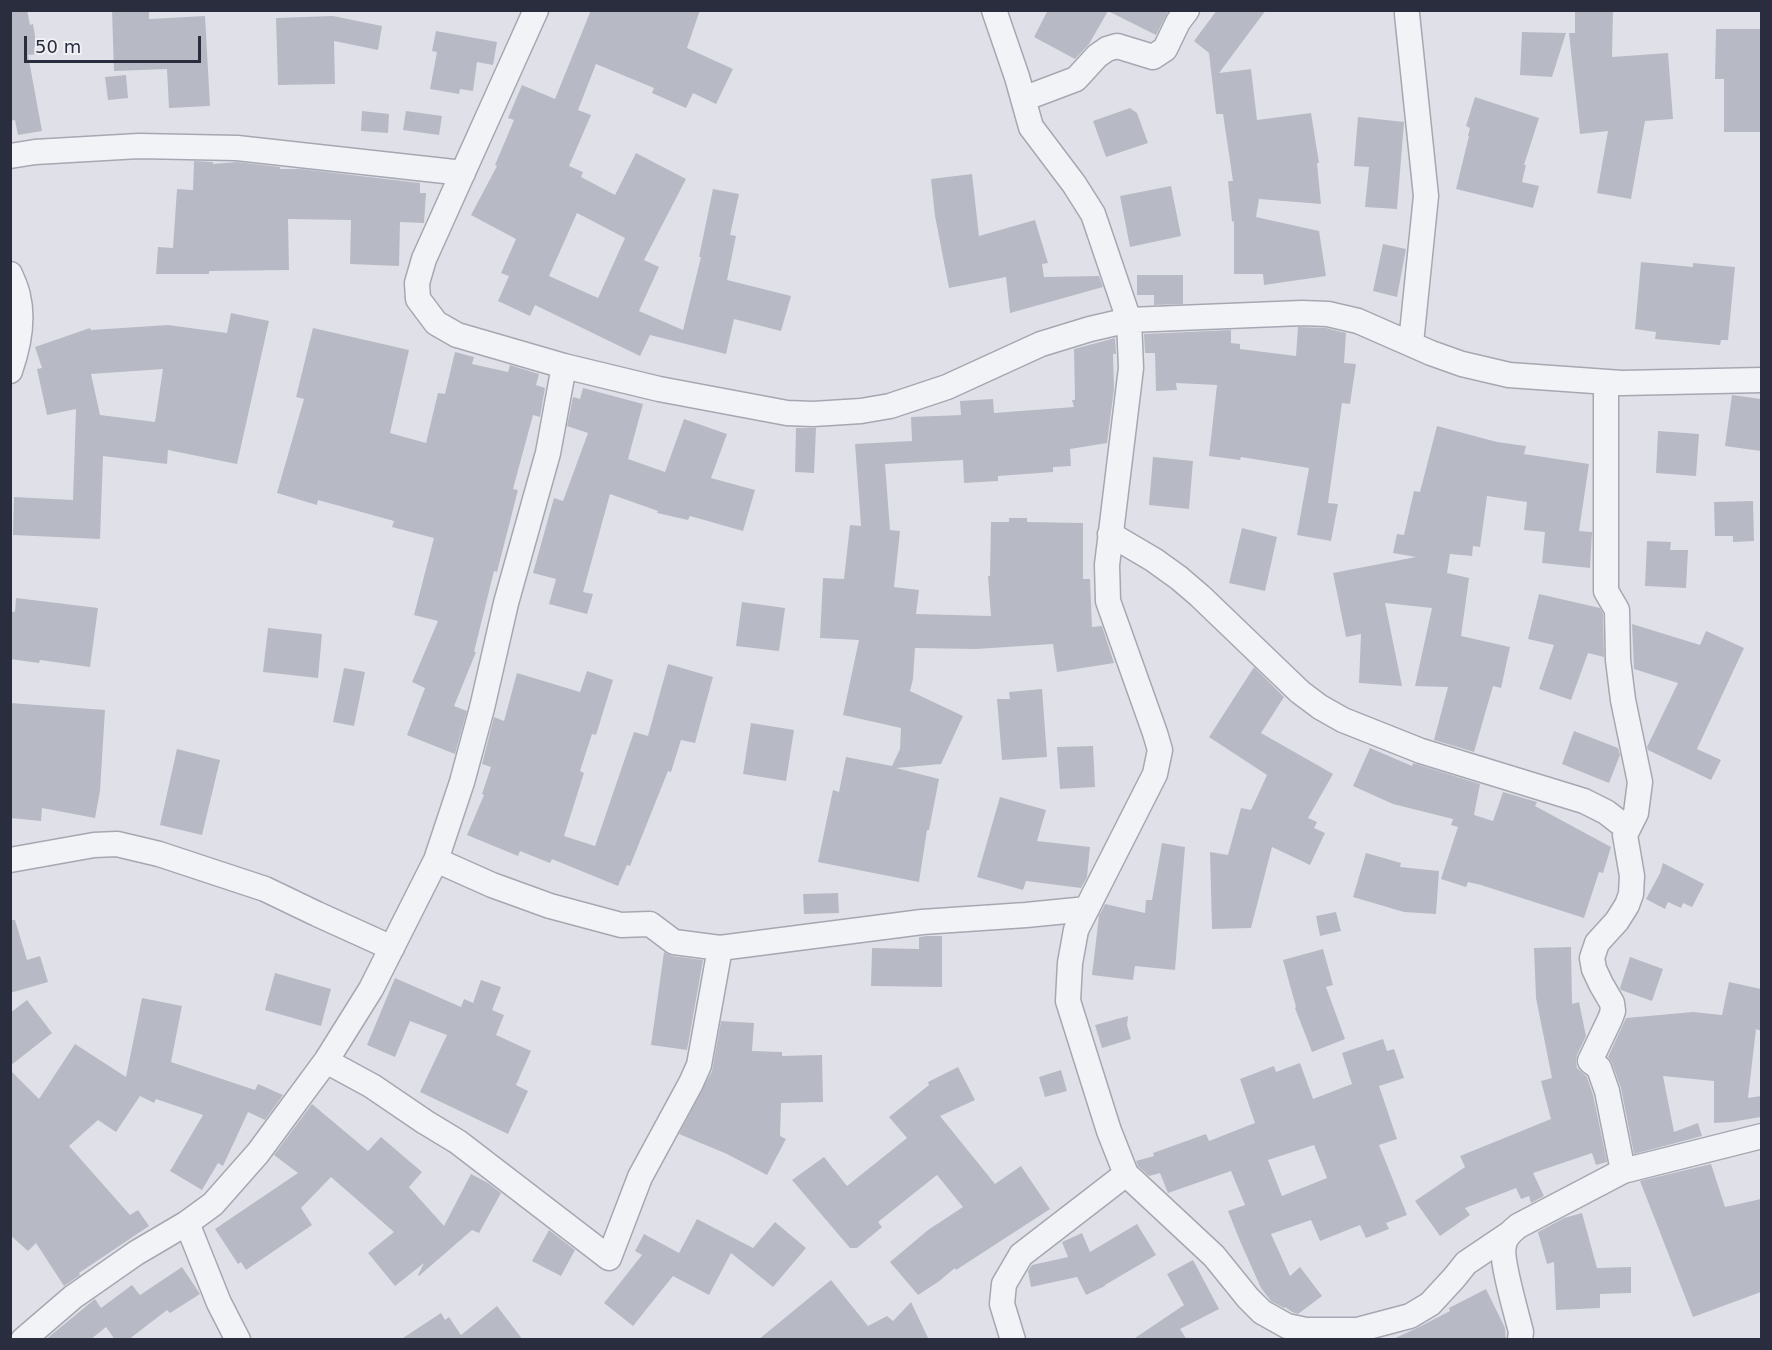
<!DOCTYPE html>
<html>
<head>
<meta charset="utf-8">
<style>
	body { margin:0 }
	#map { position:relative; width:1772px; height:1350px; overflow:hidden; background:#e0e1e8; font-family:"DejaVu Sans",sans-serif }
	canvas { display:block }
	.frame { position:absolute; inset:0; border:12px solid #2a2d3e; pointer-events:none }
	.scale { position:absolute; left:24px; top:36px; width:177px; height:27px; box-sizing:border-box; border:3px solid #2a2d3e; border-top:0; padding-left:8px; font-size:18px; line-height:21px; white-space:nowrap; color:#2a2d3e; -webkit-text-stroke:4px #eff1f5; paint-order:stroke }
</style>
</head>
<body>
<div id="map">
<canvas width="1772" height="1350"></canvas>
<div class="frame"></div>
<div class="scale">50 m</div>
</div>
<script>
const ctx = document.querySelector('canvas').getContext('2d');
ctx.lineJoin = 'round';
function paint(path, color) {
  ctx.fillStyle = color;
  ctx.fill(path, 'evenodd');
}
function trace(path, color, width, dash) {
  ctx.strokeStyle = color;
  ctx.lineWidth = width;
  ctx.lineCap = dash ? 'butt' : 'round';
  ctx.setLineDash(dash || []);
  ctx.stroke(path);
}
const building = new Path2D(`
	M10 10H27L30 25 33 24 38 54 28 55 42 131 18 135 15 120 10 121Z
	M112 10H149V19L205 16 210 106 169 108 167 69 114 71Z
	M591 10H700L687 48 733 69 716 104 693 93 686 108 652 93 654 88 596 64 578 110 591 115 569 166 583 172 581 177 615 195 636 153 686 179 644 260 659 267 639 311 683 330 701 257H699L713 189 739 194 730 235 736 236 727 280 791 296 781 331 734 319 726 354 650 335 640 356 535 305 530 316 498 301 509 276 501 273 516 239 471 215 497 166 495 165 514 120 508 118 522 85 555 99ZM577 213 625 238 598 298 549 276Z
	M1048 10H1169L1156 35 1108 11 1089 44 1075 59 1034 37Z
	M1217 10H1266L1219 73 1251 69 1257 120 1311 113 1319 163H1317L1321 204 1259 199 1256 217 1319 231 1326 276 1264 285 1263 274H1234V221L1232 222 1228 181H1233L1223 114H1216L1209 53 1194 41Z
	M1575 10H1613L1612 57 1668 53 1673 119 1645 121 1631 199 1597 193 1608 131 1580 134 1569 33H1575Z
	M333 16 382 26 378 50 334 41 335 84 278 85 276 18Z
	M1716 29H1761V132H1724V79H1715Z
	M436 31 497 42 493 65 477 62 473 91 460 89 459 94 430 89 437 52 432 51Z
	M1522 32 1566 33 1552 77 1520 75Z
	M126 75 128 98 108 100 105 77Z
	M1475 97 1539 118 1524 165H1526L1522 182 1539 186 1533 208 1456 189 1469 136H1468L1470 128 1466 126Z
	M1130 108 1137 113 1148 143 1106 157 1093 121Z
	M362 111 389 114 388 133 361 131Z
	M406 111 442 116 439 135 403 130Z
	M1358 117 1404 122 1397 209 1365 207 1369 167 1354 166Z
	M194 161 213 162V164L237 162 280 167V169H301L420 183V193H426L424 223 400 222 399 266 350 264 351 220 288 219 289 270 209 271V274H156L158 247 173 248 177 189 193 190Z
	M972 174 979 236 1035 220 1048 263 1042 264 1044 277 1099 276 1103 287 1010 313 1006 277 949 288 935 216 931 179Z
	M1171 186 1181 236 1130 247 1120 196Z
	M1383 244 1406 249 1397 297 1373 291Z
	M1641 262 1693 267V263L1735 267 1728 340H1721L1720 345 1655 339 1656 332 1635 329Z
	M1137 275H1183V304L1154 305V295H1137Z
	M231 313 269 321 237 464 168 450 167 464 103 456 100 539 13 535 14 497 73 500 76 409 47 415 37 369 42 368 35 347 90 328 91 330 168 325 227 333ZM163 369 155 422 100 415 91 374Z
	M1298 327 1326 328 1346 333 1344 363 1356 364 1350 404 1342 403 1328 503 1338 504 1331 541 1297 535 1309 468 1241 457 1240 460 1209 456 1217 385 1176 383 1177 390 1156 391 1155 353H1145L1144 334 1231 330V343L1240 344V349L1296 356Z
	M313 328 409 350 390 433 426 443 438 393 445 394 455 352 474 357 472 364 508 372 510 365 539 374 536 385 545 388 540 417 533 415 513 489 518 490 497 572 494 571 474 652H476L454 706 467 711 455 754 407 735 425 688 412 682 438 621 414 615 434 538 392 527 394 521 318 500 317 505 277 493 304 399 296 397Z
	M1115 338 1116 354H1113L1114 389 1107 443 1070 449 1071 466 1053 467V472L998 476V481L964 483 963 460 885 464 890 530 900 531 894 587 919 590 916 614 991 616 988 576H990L991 522H1009V518H1027V522L1083 523V579H1090L1092 627 1102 626 1114 663 1057 672 1053 644 976 649 915 648 913 679 910 691 963 716 941 764 896 768 939 779 929 830H927L919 882 818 862 833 790 839 792 846 757 892 766 900 749 901 728 843 715 859 640 820 638 823 578 844 579 850 525 861 526 855 444 912 441 911 417 961 415 960 401 993 399 994 413 1074 407 1072 400H1075L1074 349Z
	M583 388 643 404 628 459 665 472 684 419 727 434 711 478 755 490 743 531 690 516 688 520 657 513 658 511 610 494 583 592 593 594 587 614 549 604 556 579 533 573 554 498 563 501 588 433 567 426 573 397 580 399Z
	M1732 395 1761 399V451L1725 446Z
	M1437 426 1497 442 1526 446 1524 454 1589 464 1579 531 1592 532 1590 568 1542 563 1545 532 1524 530 1527 502 1487 496 1480 547 1473 546 1472 556 1450 554 1447 573 1469 578 1461 636 1510 647 1501 688 1493 686 1474 752 1434 740 1448 687 1415 686 1432 608 1385 603 1402 686 1359 683 1361 634 1346 637 1333 573 1416 557 1393 553 1397 534 1404 535 1414 491 1420 492Z
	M796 428H816L814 473 795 472Z
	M1658 431 1699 434 1696 476 1656 473Z
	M1153 457 1193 461 1189 509 1149 505Z
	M1753 501 1754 541 1733 542V536H1715L1714 502Z
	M1242 528 1277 537 1265 591 1229 583Z
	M1647 541 1671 542 1670 550H1688L1686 588 1645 586Z
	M1539 594 1600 608 1603 614 1604 657 1588 653 1571 700 1539 689 1554 645 1528 639Z
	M16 598 98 608 90 667 40 660 39 663 10 659V611L15 612Z
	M742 602 785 608 779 651 736 646Z
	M1632 624 1700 645 1706 631 1744 648 1697 749 1721 760 1711 780 1648 750 1647 747 1678 683 1634 669Z
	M268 628 322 634 318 678 263 672Z
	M668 664 713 677 695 743 681 740 671 772 668 771 630 866 627 865 618 886 552 859 550 863 520 851 518 856 467 835 484 795 482 794 491 767 482 764 494 717 504 721 517 673 580 692 587 671 613 680 596 735 592 734 580 771 584 773 564 836 595 846 634 732 648 736Z
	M1254 667 1284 697 1261 733 1333 774 1308 818 1317 822 1314 828 1325 833 1310 865 1272 847 1251 928 1212 929 1210 852 1228 855 1241 808 1251 810 1267 775 1209 737Z
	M344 668 365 672 354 726 333 722Z
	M1042 689 1047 757 1002 760 997 699H1010L1009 692Z
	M10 703 105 710 100 791 95 818 42 808 41 821 10 818Z
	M751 723 794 730 786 781 743 774Z
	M1574 731 1618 748 1620 755 1609 783 1562 764Z
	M1093 746 1095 787 1060 789 1057 747Z
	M1370 748 1412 766 1413 763 1480 784 1474 815 1493 821 1503 792 1537 802 1535 806 1611 847 1603 873 1599 872 1584 918 1481 885 1468 882 1466 887 1441 879 1458 827 1451 825 1453 819 1393 804 1353 786Z
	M177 749 220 760 202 835 160 825Z
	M1000 797 1046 810 1037 841 1090 847 1087 877 1081 888 1026 881 1023 890 977 877Z
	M1162 843 1185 847 1175 970 1135 966 1133 980 1092 975 1099 916 1105 904 1145 913 1146 900H1152Z
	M1366 853 1401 863 1400 867 1439 871 1436 914 1404 912 1353 897Z
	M1663 863 1704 884 1692 907 1683 903 1681 908 1668 902 1665 909 1646 899 1660 873Z
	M838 893 839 913 804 914 803 894Z
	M1336 912 1341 931 1320 936 1316 916Z
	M10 920H15L27 960 40 956 48 982 10 993Z
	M927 936H942V987L871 986 872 948 919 949V937Z
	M1571 947 1572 1004 1579 1002 1586 1036 1577 1055 1576 1062 1577 1068 1587 1077 1593 1095 1607 1162 1596 1165 1592 1153 1533 1173 1544 1196 1531 1203 1529 1196 1521 1199 1516 1188 1465 1208 1470 1215 1440 1236 1415 1201 1465 1167 1460 1156 1551 1119 1541 1081 1552 1078 1536 998 1534 948Z
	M1323 949 1333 985 1326 987 1345 1039 1312 1052 1295 1008 1296 1007 1283 960Z
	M664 952 672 956 703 960 687 1050 651 1045Z
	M1630 957 1663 969 1652 1001 1621 990 1620 988Z
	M275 973 331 989 321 1026 265 1010Z
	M395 978 461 1007 464 999 473 1003 481 980 501 987 492 1010 504 1015 496 1035 531 1051 516 1085 528 1091 508 1134 420 1092 447 1035 410 1021 395 1057 367 1045Z
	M1729 982 1761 989V1031L1756 1029 1748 1098 1761 1096V1117L1731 1122 1714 1123V1081L1663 1076 1674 1132 1698 1123 1702 1136 1634 1154 1621 1088 1612 1063 1608 1057 1626 1018 1693 1012 1722 1015Z
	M142 998 182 1006 171 1062 255 1090 258 1084 283 1095 265 1120 248 1112 223 1166 218 1163 202 1190 170 1171 203 1115 156 1099 154 1103 140 1096 116 1132 98 1120 69 1146 130 1215 138 1210 149 1226 79 1273 80 1275 64 1286 36 1243 28 1251 10 1235V1070L39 1099 75 1044 126 1077Z
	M27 1000 52 1033 10 1066V1013Z
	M1128 1016 1127 1025 1131 1039 1102 1048 1095 1025Z
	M721 1021 754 1023 752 1051 782 1052V1056L822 1055 823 1102 781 1103 780 1136 786 1139 767 1175 727 1154 679 1134 712 1071Z
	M1383 1039 1387 1051 1394 1049 1404 1078 1379 1086 1397 1139 1379 1145 1407 1215 1386 1223 1389 1229 1366 1238 1360 1225 1320 1241 1311 1220 1271 1234 1290 1276 1300 1267 1322 1296 1298 1314 1292 1312 1285 1307 1284 1308 1271 1301 1261 1288 1240 1241 1228 1211 1245 1205 1231 1171 1168 1193 1160 1173 1149 1176 1138 1166 1136 1161 1154 1156 1153 1153 1206 1134 1209 1141 1255 1123 1240 1079 1274 1066 1276 1072 1300 1063 1313 1099 1352 1084 1342 1053ZM1314 1145 1327 1178 1282 1196 1268 1160Z
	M958 1067 975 1100 940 1116 995 1184 1021 1166 1050 1209 956 1270 955 1268 938 1282 918 1295 890 1262 928 1230 963 1207 937 1175 878 1222 882 1227 857 1248H850L792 1180 824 1157 847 1186 907 1138 889 1117 929 1085 928 1082Z
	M1061 1070 1067 1091 1045 1097 1039 1077Z
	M312 1104 368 1151 381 1137 422 1172 409 1187 444 1226 471 1174 488 1183 501 1193 479 1233 472 1230 419 1276 418 1275 424 1263 395 1286 368 1253 394 1232 331 1177 301 1208 312 1225 246 1270 241 1262 238 1264 215 1229 298 1173 274 1155Z
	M1711 1164 1725 1207 1761 1199V1292L1693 1317 1640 1181Z
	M1582 1213 1597 1268 1631 1267V1293L1600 1294V1308L1556 1310 1554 1262 1547 1264 1538 1232 1564 1218Z
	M697 1219 753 1248 775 1222 806 1248 773 1287 731 1253 709 1295 673 1276 633 1326 604 1303 642 1255 635 1251 644 1234 679 1253Z
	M1137 1224 1156 1255 1105 1285V1286L1086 1295 1077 1277 1031 1287 1028 1271 1032 1265 1068 1257 1062 1242 1082 1233 1090 1252Z
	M549 1230 575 1250 561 1276 532 1261Z
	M1193 1260 1219 1309 1180 1329 1187 1340H1132L1184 1305 1167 1274Z
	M182 1267 200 1294 170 1313 167 1310 128 1340H115L106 1327 90 1340H45L95 1299 101 1308 132 1285 140 1295Z
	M831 1280 868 1326 887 1316 893 1321 911 1302 929 1340H758Z
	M1486 1289 1505 1328 1506 1340H1391L1417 1328 1450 1311 1449 1308Z
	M497 1306 523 1340H400L441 1313 445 1320 449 1317 461 1335Z`);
const street = new Path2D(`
	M536 10 424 259 417 283 418 299 436 323 457 335 564 366 659 389 787 413 813 414 861 411 890 406 947 387 1041 344 1090 329 1129 320 1302 313 1328 314 1358 321 1431 353 1462 364 1509 375 1622 383 1762 380
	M994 10 1017 77 1031 127 1074 184 1093 214 1129 320 1131 368 1107 565 1108 601 1155 733 1160 750 1155 774 1076 930 1070 963 1068 1001 1109 1131 1126 1174 1214 1256 1248 1298 1262 1312 1287 1326 1306 1330H1357L1410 1316 1430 1304 1454 1278 1466 1263 1509 1234
	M1407 14 1426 196 1411 343
	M1023 99 1076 79 1097 56 1107 49 1117 46 1153 57 1165 49 1178 22 1187 10
	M10 156 35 152 139 146 237 148 463 173
	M10 274C13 281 17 289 18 296 24 321 18 348 10 371
	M1606 383V591L1617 610 1618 660 1623 700 1640 782 1636 813 1625 835 1632 876 1631 894 1627 905 1617 921 1597 943 1592 958 1594 969 1601 984 1612 1003 1613 1011 1610 1019 1590 1061 1599 1068 1607 1091 1623 1171
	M1110 534 1154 560 1179 578 1200 596 1300 692 1320 707 1343 720 1421 751 1584 801 1606 812 1628 829
	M10 860 94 845 117 844 159 854 265 889 317 914 392 948
	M436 860 492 885 550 906 621 925 650 924 674 942 720 948 922 922 1026 915 1087 909
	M326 1061 372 1086 425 1122 458 1142 609 1258 640 1177 691 1083 699 1065 720 948
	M187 1223 219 1303 238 1340
	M23 1340 73 1297 136 1253 187 1223 213 1204 258 1153 286 1115 326 1061 371 989 436 860 462 782 482 708 506 603 548 453 564 366
	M1013 1340 1002 1304 1004 1284 1021 1255 1126 1174
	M1520 1340 1521 1332C1517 1315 1500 1259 1504 1245 1505 1237 1512 1231 1518 1226L1623 1171 1762 1136`);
paint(building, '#b7bac4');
trace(street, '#a6a7b2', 27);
trace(street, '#f2f3f6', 24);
</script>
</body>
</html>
